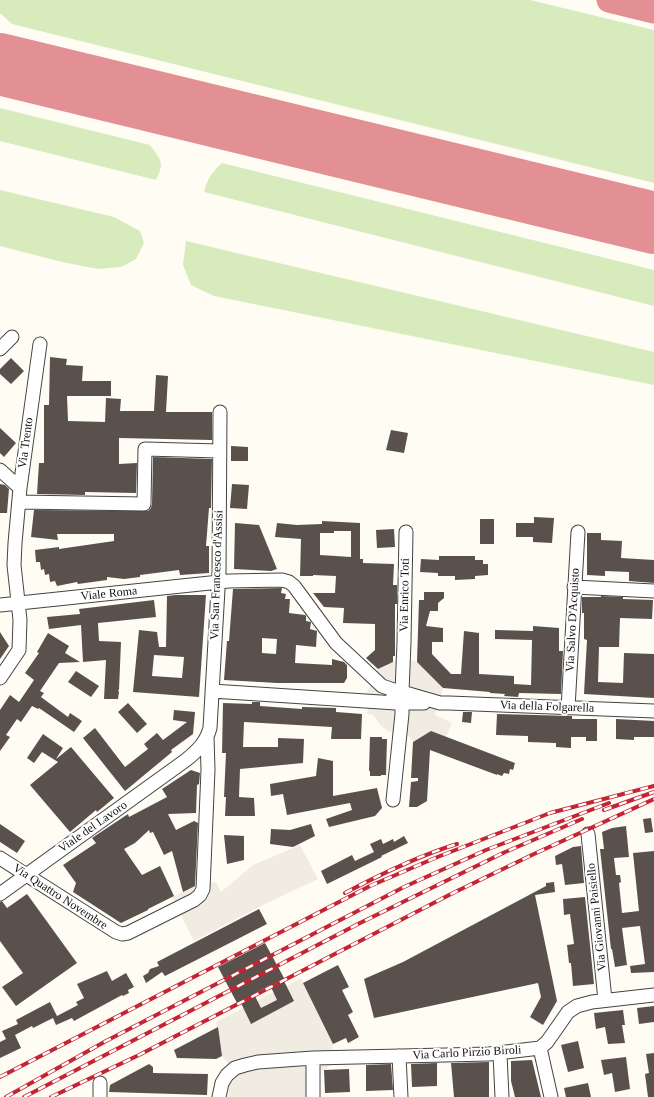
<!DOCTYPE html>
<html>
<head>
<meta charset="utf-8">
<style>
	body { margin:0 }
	canvas { display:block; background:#fffcf4 }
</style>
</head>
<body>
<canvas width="654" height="1097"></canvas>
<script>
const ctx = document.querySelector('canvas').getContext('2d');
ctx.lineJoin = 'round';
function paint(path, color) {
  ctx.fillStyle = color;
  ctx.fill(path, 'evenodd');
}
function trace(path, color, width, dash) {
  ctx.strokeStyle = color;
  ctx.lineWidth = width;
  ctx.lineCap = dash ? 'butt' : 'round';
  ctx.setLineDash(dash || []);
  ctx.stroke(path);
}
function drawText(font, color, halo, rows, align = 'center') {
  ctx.font = font + ' "Times New Roman",serif';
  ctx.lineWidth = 4;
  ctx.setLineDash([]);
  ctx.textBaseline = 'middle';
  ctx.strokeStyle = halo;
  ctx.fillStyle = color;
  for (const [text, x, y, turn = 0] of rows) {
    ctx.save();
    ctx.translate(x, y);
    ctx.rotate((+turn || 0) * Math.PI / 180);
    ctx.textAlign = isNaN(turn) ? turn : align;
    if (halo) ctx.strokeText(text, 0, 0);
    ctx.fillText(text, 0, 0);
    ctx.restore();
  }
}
const green = new Path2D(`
	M0 0H530L654 30V183L12 24 0 13Z
	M0 108 150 145C161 160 165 163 156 180L0 141Z
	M222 163 654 270V306L204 192C208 178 211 173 222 163Z
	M0 190 114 217 140 231 144 243 136 259 121 267 98 269 62 262 0 246Z
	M186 241 654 352V385L214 296 191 285 183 265Z`);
const plaza = new Path2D(`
	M399 658 409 659 417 662 443 688 435 715 452 723 446 737 431 731 413 742 409 736 388 731 380 725 373 715 367 714 368 706 367 693 371 683 369 679 378 669 393 662Z
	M300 845 318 879 265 904 194 941 172 897 197 885 216 882 221 892 253 865Z
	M301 978 333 1044 331 1052V1065L324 1070H306V1097H228L229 1087 231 1082 227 1062 222 1056 216 1022Z`);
const taxiway = new Path2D(`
	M609 0 654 11
	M0 63 8 66`);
const runway = new Path2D(`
	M0 64 654 223`);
const building = new Path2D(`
	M50 357 67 359 66 365 83 366 82 381H111V396H67L68 421 105 422 106 398 121 399 120 411H154L156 375 168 376 166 412H212V440L119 438V464L137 463 136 493 85 492V495L37 494 39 463H44V405H49Z
	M11 358 24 371 11 384 0 374V369Z
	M0 428 16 443 4 457 0 453Z
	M391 430 408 433 404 453 386 450Z
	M231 446 248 447V461H231Z
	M153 457 212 459 211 508H209L206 546H209V573L180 575 179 570 140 575V577L124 579 107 577V580L78 584 77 582 57 586 55 581 50 582 49 574 45 575 44 569 41 570 40 562H36L35 550 59 547V549L114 541V534H57L58 540 31 537 34 510 148 511 151 508 152 504Z
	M0 484 5 485 9 489 7 513H0Z
	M232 484 249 485 247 509 230 508Z
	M534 517 554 518 552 543 533 542V537H516V523H534Z
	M480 519H494V544H480Z
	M322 521 360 523V559H363V563L394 564 393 585H397V604H395V656H393V662L378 669 366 658 375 650V624L343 623 344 608 324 607 313 593H335L336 576 313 575V576H300L301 539 275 537 277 523 297 525 322 524ZM334 531H351V557L320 555V533H334Z
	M235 523 259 525 277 569 271 571 234 569Z
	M394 529 395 547 377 548 376 530Z
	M587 533H601V540L622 541 621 558 654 560V583L629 581V572L605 571V576L587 575Z
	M439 556H475V560H483V564H488V575L475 576V579L455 580V576H438V573L420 572 421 559 439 560Z
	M282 588 281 593 286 594 285 599H290L289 613 305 615 306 616V621L311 622 310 629 317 631 316 647 296 645 295 663 332 665V659L344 662 347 665V678L344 683H277L224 680 227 641H229L233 589ZM262 638 277 639 276 654 262 653Z
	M424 592H444V598L438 603V611H430L426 626 443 628V642H432V654L451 674H461L464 631 479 633V674L514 676V684L531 685 532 640 495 639V630L533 631V626L559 628V651H563L561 694 519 693 518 697 504 696 505 694 490 693V692L443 688 417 662 419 600H424Z
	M176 595H206L199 697 133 692 139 630 157 632 159 647H166L167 596ZM154 655 184 657 182 678 152 676Z
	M601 596 623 597V599L653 600 652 619 620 618 619 647H599L598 682 623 683 624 653 654 654V698L584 694 587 640 584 639V613H582V597H601Z
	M154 600 156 617 98 623 99 641 121 642 119 690H118L119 692 118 699H104L106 660 83 662 81 625 49 629 47 617 80 614 79 609Z
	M0 632 9 646 0 659Z
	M48 633 69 646 65 653 80 662 59 663 40 691 44 693 41 697 68 717 70 713 82 721 74 732 39 708 38 709 32 706 21 722 17 719 6 735 10 737 0 751V710L10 695 19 702 34 680 25 673 39 653 37 652Z
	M76 671 99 686 91 697 68 682Z
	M252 702H260V706L302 709V707L336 708V712L362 714 361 739H331L332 727 244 722 243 747H278V738L304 739 303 763 240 769 239 797 254 798 255 816H225L226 797H224L226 753H222L223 703 252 704Z
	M128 703 147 724 137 733 118 712Z
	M174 710 195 712 193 734 171 750 172 752 125 791 83 738 95 728 125 767 148 749 144 744 157 733 163 740 187 722 173 720Z
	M463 712H472L471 723 462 722Z
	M497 714 572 716V719H597V741H586V737H571V748L556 747V743L528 742V736L496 735Z
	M616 719 654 721V737H634V740L616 739Z
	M431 731 515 763 513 770 510 769 509 774 504 773 502 776 497 774V775L430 750 427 801 417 807H409L411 782 418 781V778H411L413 742Z
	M43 734 63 748 56 759 71 747 114 798 97 812 96 810 70 832 30 785 58 762 42 752 34 763 27 758Z
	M370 737H382V739H387L386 775H381V776H370V771H369Z
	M318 758 333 761V796L377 788 382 808 375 816 329 827 326 819 352 810 350 803 287 815 283 794 271 796 270 784 316 776Z
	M191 770 200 773 199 784 197 785 196 813 168 814 176 830 194 821 198 823 195 886 183 892 172 851 164 855 153 832 150 833 149 830 135 843 124 849 142 875 160 866 174 896 148 909V910L121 923 73 892 76 883 63 865 96 843 92 838 128 814 129 817 167 797 162 789Z
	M651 818 653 832 645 833 643 819Z
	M0 824 25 841 17 853 0 842Z
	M311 824 315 836 293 847 270 844 271 829 290 830Z
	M626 826 629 857 614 858 616 875H620L621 882 619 883 622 913 639 911 633 853 654 851V972L631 973 630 966 645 964 640 926 622 928 627 965 615 967 612 949H611L600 849H604L602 832 612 828Z
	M224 835 244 836V860L227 864Z
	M404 836 408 843 381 856 382 857 327 884 321 871 352 855 355 861 374 852 370 844 381 839 383 844 393 839 394 842Z
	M581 846 584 883 565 885 562 864 556 865 555 856 573 847Z
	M554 882 555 892 535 895 557 1001 543 1025 530 1017 541 997 538 983 374 1018 364 979 403 962 546 886V883Z
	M27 894 77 963 16 1006 2 987 23 973 0 941V902L2 901 7 908Z
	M585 897 594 984 573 986 571 963H569L567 945 574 944 570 914 564 915 563 899Z
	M259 909 267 924 165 976 162 972 146 983 143 976 148 973 150 969 159 966 157 962Z
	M265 943 284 978 283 979 294 1001 251 1024 240 1001 237 1003 218 967ZM270 985 277 1000 261 1008 254 994Z
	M338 965 349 987 342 990 353 1012 348 1015 359 1037 348 1043 346 1038 333 1044 303 983Z
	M107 971 112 981 126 973 134 987 128 990 129 993 123 996 122 995 74 1021 72 1018 56 1025 53 1018 33 1028 32 1026 15 1035 21 1048 0 1058V1042L6 1039 2 1031 18 1024 16 1020 50 1002 57 1016 78 1005 76 1002 84 998 77 984Z
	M654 1006V1022L639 1024 637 1008Z
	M623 1010 625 1025H622L625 1043 608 1044 605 1027 596 1029 594 1013Z
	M218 1027 222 1056 216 1059 177 1058 174 1050Z
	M578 1041 584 1068 568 1072 561 1045Z
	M654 1053V1097H648L645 1074 649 1073 646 1054Z
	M626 1057 630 1089 615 1092 612 1073 604 1075 601 1060Z
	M532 1060 541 1097H515L511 1081V1061Z
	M489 1062V1097H454L451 1063Z
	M437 1063V1086L412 1087 411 1064Z
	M149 1064 153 1067V1073L208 1074 207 1095 109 1092 110 1085Z
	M391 1064 393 1090 366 1091V1065Z
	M349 1069 350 1092 325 1093 324 1070Z
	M588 1083 591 1097H566L564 1088Z`);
const minor = new Path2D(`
	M0 349 12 337
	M0 470 20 488
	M19 502 144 504 145 449 219 451
	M406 532 404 642 402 692 440 703H449L654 711
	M574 587 654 591
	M0 605 229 581 282 580 289 582 294 586 336 643 382 686 400 692
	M0 678 19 650 20 620 14 565 15 543 20 488 40 344
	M212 691 396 703
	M568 708 578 532
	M393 800 402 714V703L405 699 404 695 402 692 396 693 393 696 394 700 398 703H424
	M588 834 605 1000
	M0 858 116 932 122 934 128 933 194 900 200 895 203 889 208 770 207 736
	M0 894 186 760C197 751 206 743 210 728L219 572 220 412
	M540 1048 551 1097
	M500 1054 502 1097
	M399 1056 401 1097
	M313 1058V1097
	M100 1097V1083
	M219 1097 222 1083 227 1075 235 1068 245 1065 258 1062 313 1058 489 1054 540 1048 547 1042 568 1012 577 1006 592 1002 654 995`);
const rail = new Path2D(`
	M604 810 654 792
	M345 893C381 874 418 856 457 844
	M0 1077 370 886 435 858 550 813 654 786
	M6 1097 106 1041 404 887 486 850 609 803
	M24 1097 360 923 503 853 582 819
	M51 1097 139 1055 453 893 534 854 654 799`);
const streetNames = [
	["Via Trento",26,443,-82],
	["Via San Francesco d'Assisi",217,575,-88],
	["Viale Roma",109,594,-6],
	["Via Enrico Toti",405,595,-89],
	["Via Salvo D'Acquisto",573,620,-87],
	["Via della Folgarella",547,707,2],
	["Viale del Lavoro",93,827,-35],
	["Via Quattro Novembre",60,897,33],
	["Via Giovanni Paisiello",597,917,-96],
	["Via Carlo Pirzio Biroli",467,1053,-3]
];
paint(green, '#d7ebbc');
paint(plaza, '#f1ece1');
trace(taxiway, '#e29094', 25);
trace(runway, '#e29094', 62);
paint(building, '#5a514d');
trace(minor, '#444', 15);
trace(minor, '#fff', 13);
trace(rail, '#c52434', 4);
trace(rail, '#fff', 2.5, [8]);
drawText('12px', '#111', '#fff', streetNames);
</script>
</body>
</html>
